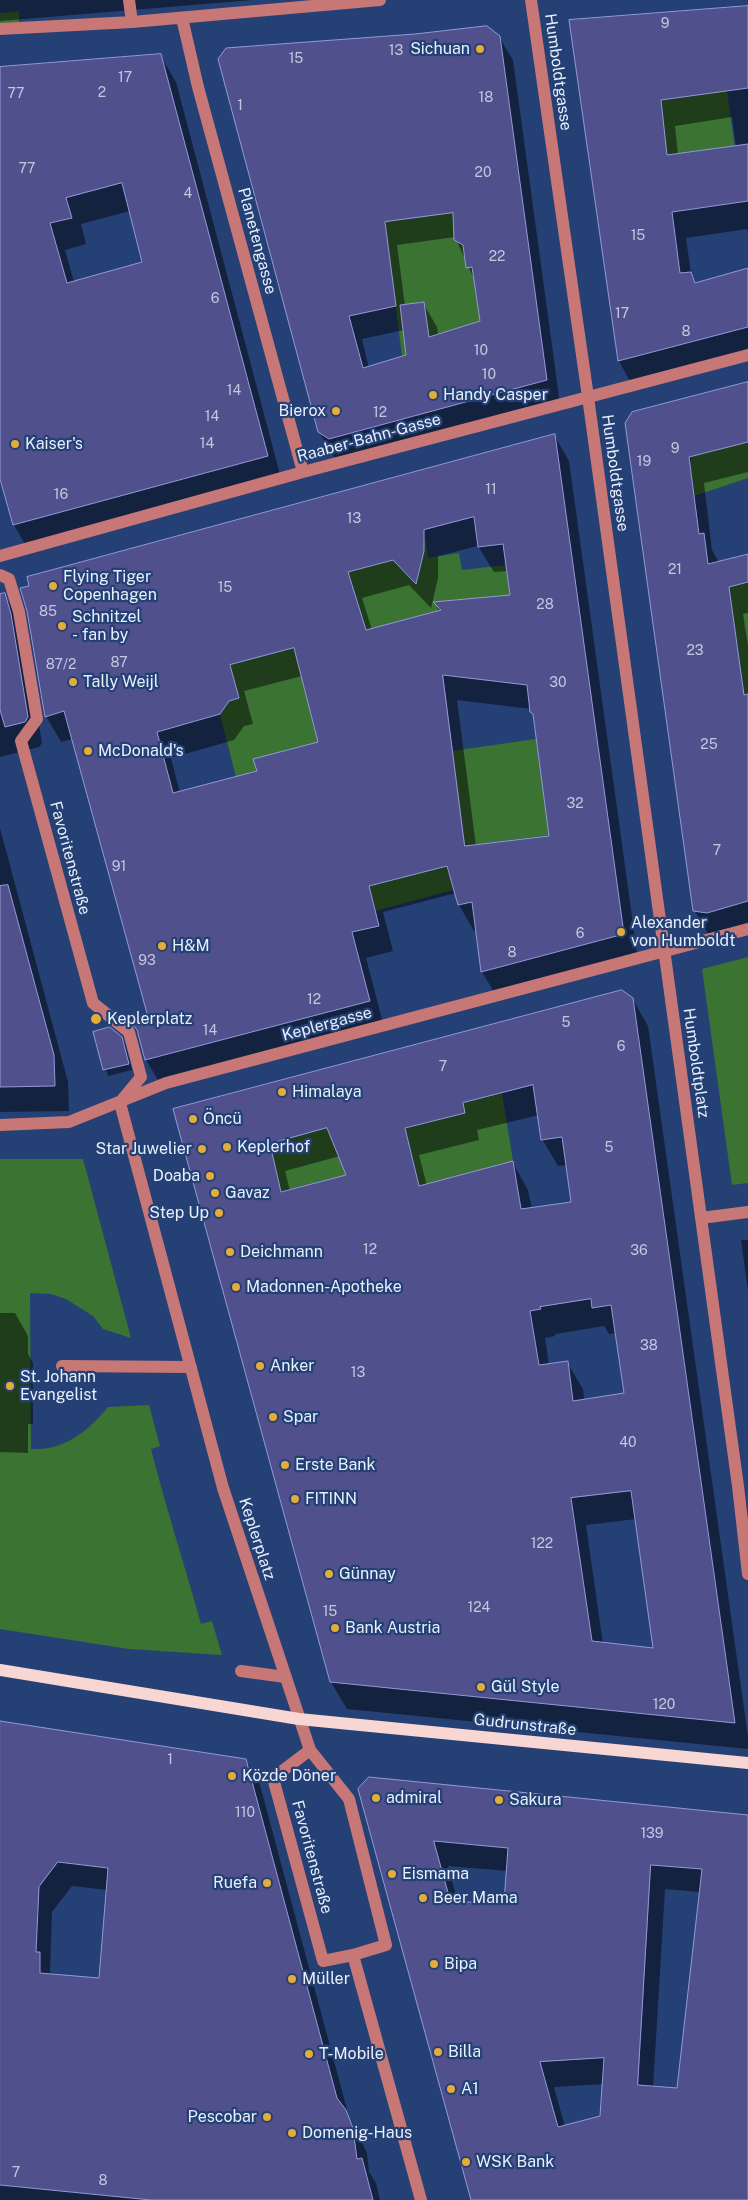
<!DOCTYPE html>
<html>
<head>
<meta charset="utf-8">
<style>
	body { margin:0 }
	canvas { display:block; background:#244074 }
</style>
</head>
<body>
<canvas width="748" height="2200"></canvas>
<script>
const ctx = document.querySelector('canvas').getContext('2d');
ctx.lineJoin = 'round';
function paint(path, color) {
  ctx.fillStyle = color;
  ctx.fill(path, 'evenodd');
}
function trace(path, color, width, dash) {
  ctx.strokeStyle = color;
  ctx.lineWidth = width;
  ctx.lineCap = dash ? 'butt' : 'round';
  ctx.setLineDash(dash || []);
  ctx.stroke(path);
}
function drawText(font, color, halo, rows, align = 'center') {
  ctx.font = font + ' "Public Sans",sans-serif';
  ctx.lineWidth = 4.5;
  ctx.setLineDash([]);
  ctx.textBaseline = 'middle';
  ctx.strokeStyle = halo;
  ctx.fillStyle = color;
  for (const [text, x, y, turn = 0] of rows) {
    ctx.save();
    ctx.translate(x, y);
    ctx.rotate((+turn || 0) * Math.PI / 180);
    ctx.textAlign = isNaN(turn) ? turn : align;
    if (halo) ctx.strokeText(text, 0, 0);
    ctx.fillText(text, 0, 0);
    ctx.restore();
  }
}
const green = new Path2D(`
	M19 11V24L0 27V13Z
	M727 91 738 171 720 148 660 156 642 103Z
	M466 211 454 228V240L463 245 466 267H472L481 326 455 329 433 335 436 345 402 356 385 222Z
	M748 442V478L694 496 690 462 693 456Z
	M424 530 428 558 459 553 462 570 506 565 514 628 434 612 319 642 333 576 405 557 411 578C423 562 424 550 424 530Z
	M748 582V694L739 695 742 676 739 660H734C734 634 735 613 724 589Z
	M294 648 321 754 254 760 257 771 236 777 220 714 222 703 239 698 234 678 226 666Z
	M536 739 549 835 465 846 452 751Z
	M446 866 453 890 375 911 369 886Z
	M748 957V1183L732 1185 702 969Z
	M502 1093 513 1161 419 1186 405 1128 464 1113 463 1103Z
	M327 1128 330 1135 385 1165 258 1197 265 1156 273 1154 270 1144Z
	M0 1159H83L131 1338 103 1329 93 1316 66 1299 51 1294 30 1293 31 1449C64 1451 88 1431 108 1407L149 1405 160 1446 151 1449C166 1508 185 1566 201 1624L212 1621 222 1655 129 1649 0 1629Z`);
const shadow = new Path2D(`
	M0 0H253L0 21Z
	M748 7V234L747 229 686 238 691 274 696 283 733 274 748 267V356L633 387 619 361 570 21ZM732 117 736 147 678 155 675 126Z
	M499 37 513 60 560 404 343 462 333 456 319 432 219 59ZM455 237 475 281 482 322 438 335 437 327 423 303 405 306 397 245ZM404 330 408 356 369 368 362 339Z
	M160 55 176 82 282 482 29 551 14 525 0 474V68ZM130 211 144 263 74 282 65 250 86 244 81 224Z
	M748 383V472L704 483 712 550 719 563 748 555V613L743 614 748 646V932L710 937 695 911 627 424Z
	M554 435 569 461 638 960 497 997 482 972 477 930 474 931 459 905 456 893 383 912 393 951 366 958 384 1027 161 1085 146 1060 140 1038 132 1023 149 1018 73 739 61 742 46 716ZM478 546 494 572 508 571 511 597 435 603 440 612 372 630 362 598 409 585 431 608 438 578V556ZM302 676 320 743 258 772 180 793 171 758 234 740 244 726 253 724 244 691ZM457 700 531 709 534 716 550 837 476 846Z
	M4 594 19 620 25 640 42 743 39 747 0 757V596Z
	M0 828 68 1082 69 1111 0 1112Z
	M632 998 648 1026 748 1737V1749L347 1709 331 1682 175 1110ZM539 1115 542 1139 558 1166 567 1165 572 1203 532 1209 528 1190 513 1163 427 1186 419 1155 479 1140 477 1130ZM340 1156 348 1176 290 1191 285 1171ZM604 1326 609 1334 616 1333 625 1394 584 1400 583 1389 567 1362 549 1365 545 1338 555 1336V1334ZM636 1519 655 1650 603 1644 586 1525Z
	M94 1033 121 1037 125 1044 132 1070 108 1076Z
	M741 1240H748V1291Z
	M0 1313H15L28 1336V1354L33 1363V1424H28V1453L0 1452Z
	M0 1722 246 1760 260 1785 349 2117 367 2153 369 2172 376 2183 380 2200H0ZM72 1886 107 1890 100 1980 52 1975 50 1971 52 1912Z
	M359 1790 748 1816V2200H473ZM448 1866 508 1871 506 1903H458ZM665 1889 701 1892 680 2090 653 2088ZM604 2084 602 2117 565 2127 554 2087Z`);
const building = new Path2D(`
	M748 6V88L661 100 667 155 748 144V201L672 212 680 273 691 272 695 283 748 268V327L618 361 569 20Z
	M487 26 500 36 547 380 329 439 318 432 218 59 226 48 415 34ZM453 213 454 240 463 245 466 268 472 267 480 321 429 337 424 302 400 305 406 355 363 368 349 316 396 306 385 222Z
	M161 54 268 456 13 525 0 479V67ZM122 183 142 262 67 283 50 223 72 218 66 198Z
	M748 382V442L689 457 699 534 704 533 708 564 748 554V582L729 587 744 695 748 694V901L707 913 693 911 625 423 632 412Z
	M555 434 624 934 481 972 472 902 458 905 447 866 369 886 379 926 352 932 370 1001 145 1060 137 1030 130 1022 148 1017 64 711 45 717 27 611 20 588 29 586 27 577ZM474 517 478 547 503 544 510 595 433 602 441 610 366 630 348 572 393 560 416 584 424 551V530ZM294 648 318 742 253 759 257 771 173 793 157 732 220 714 229 701 239 698 230 665ZM443 675 527 685 530 712 533 714 549 836 465 846Z
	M5 593 11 614 28 717 25 722 5 727 0 710V594Z
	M8 885 54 1055 55 1086 0 1087V886Z
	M622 990 633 998 735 1723 330 1682 173 1109ZM533 1085 541 1140 562 1137 571 1202 521 1209 513 1161 419 1186 405 1128 465 1113 463 1103ZM327 1128 346 1175 281 1192 270 1144ZM591 1299 592 1308 611 1305 624 1393 573 1401 568 1361 539 1365 530 1311 541 1309 540 1307ZM631 1491 653 1648 592 1641 571 1498Z
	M110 1027 122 1037 129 1064 103 1070 93 1032Z
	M0 1721 246 1759 337 2098 346 2110 353 2128 357 2159 362 2158 373 2200H151L0 2185ZM58 1862 108 1868 99 1978 40 1973V1952H36L39 1887Z
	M369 1777 748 1815V2200H471L358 1789ZM434 1841 508 1848 504 1902H451ZM651 1865 702 1869 677 2088 638 2085ZM604 2058 600 2116 558 2127 540 2062Z`);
const minor = new Path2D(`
	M129 0 132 22
	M531 0 588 397 738 1486 748 1574
	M182 18 198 87 303 472
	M0 29 132 22 380 0
	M0 556 303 472 748 355
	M0 575 9 579 19 612 37 719 21 741 93 1003 129 1032 141 1077 121 1101
	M120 1103 223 1488 310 1750 349 1799 386 1945 353 1955 421 2200
	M0 1125 69 1122 166 1083 748 929
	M701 1218 748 1212
	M62 1366 191 1367
	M241 1671 285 1677
	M310 1750 273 1778 323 1961 353 1955`);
const major = new Path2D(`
	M0 1670 299 1719 748 1763`);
const markers = [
	[480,49,5,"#e6ad36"],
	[433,395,5,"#e6ad36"],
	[336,411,5,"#e6ad36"],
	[15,444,5,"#e6ad36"],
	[53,586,5,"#e6ad36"],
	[62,626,5,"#e6ad36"],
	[73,682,5,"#e6ad36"],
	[88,751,5,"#e6ad36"],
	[621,932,5,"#e6ad36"],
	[162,946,5,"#e6ad36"],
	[96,1019,6,"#e6ad36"],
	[282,1092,5,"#e6ad36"],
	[193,1119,5,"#e6ad36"],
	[227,1147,5,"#e6ad36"],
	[202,1149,5,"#e6ad36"],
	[210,1176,5,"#e6ad36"],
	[215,1193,5,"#e6ad36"],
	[219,1213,5,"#e6ad36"],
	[230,1252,5,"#e6ad36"],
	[236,1287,5,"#e6ad36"],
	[260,1366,5,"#e6ad36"],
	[10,1386,5,"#e6ad36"],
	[273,1417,5,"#e6ad36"],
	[285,1465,5,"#e6ad36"],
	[295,1499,5,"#e6ad36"],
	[329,1574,5,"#e6ad36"],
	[335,1628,5,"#e6ad36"],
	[481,1687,5,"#e6ad36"],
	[232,1776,5,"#e6ad36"],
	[376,1798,5,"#e6ad36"],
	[499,1800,5,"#e6ad36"],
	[392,1874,5,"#e6ad36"],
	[267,1883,5,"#e6ad36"],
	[423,1898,5,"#e6ad36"],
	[434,1964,5,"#e6ad36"],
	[292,1979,5,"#e6ad36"],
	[438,2052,5,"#e6ad36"],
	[309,2054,5,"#e6ad36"],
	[451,2089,5,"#e6ad36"],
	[267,2117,5,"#e6ad36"],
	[292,2133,5,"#e6ad36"],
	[466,2162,5,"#e6ad36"]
];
const numberNames = [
	["9",665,24],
	["13",396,51],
	["15",296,59],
	["17",125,78],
	["2",102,93],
	["77",16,94],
	["18",486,98],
	["1",240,106],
	["77",27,169],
	["20",483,173],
	["4",188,194],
	["15",638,236],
	["22",497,257],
	["6",215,299],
	["17",622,314],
	["8",686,332],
	["10",481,351],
	["10",489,375],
	["14",234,391],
	["12",380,413],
	["14",212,417],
	["14",207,444],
	["9",675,449],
	["19",644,462],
	["11",491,490],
	["16",61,495],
	["13",354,519],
	["21",675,570],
	["15",225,588],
	["28",545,605],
	["85",48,612],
	["23",695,651],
	["87",119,663],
	["87/2",61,665],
	["30",558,683],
	["25",709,745],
	["32",575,804],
	["7",717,851],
	["91",119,867],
	["6",580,934],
	["8",512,953],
	["93",147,961],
	["12",314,1000],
	["5",566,1023],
	["14",210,1031],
	["6",621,1047],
	["7",443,1067],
	["5",609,1148],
	["12",370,1250],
	["36",639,1251],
	["38",649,1346],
	["13",358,1373],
	["40",628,1443],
	["122",542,1544],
	["124",479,1608],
	["15",330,1612],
	["120",664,1705],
	["1",170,1760],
	["110",245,1813],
	["139",652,1834],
	["7",16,2173],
	["8",103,2181]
];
const poiNames = [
	["Sichuan",470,49,"right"],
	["Handy Casper",443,395],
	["Bierox",326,411,"right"],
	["Kaiser's",25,444],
	["Flying Tiger",63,577],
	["Copenhagen",63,595],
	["Schnitzel",72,617],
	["- fan by",72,635],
	["Tally Weijl",83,682],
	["McDonald's",98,751],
	["Alexander",631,923],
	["von Humboldt",631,941],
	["H&M",172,946],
	["Keplerplatz",107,1019],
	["Himalaya",292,1092],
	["Öncü",203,1119],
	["Keplerhof",237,1147],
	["Star Juwelier",192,1149,"right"],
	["Doaba",200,1176,"right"],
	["Gavaz",225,1193],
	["Step Up",209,1213,"right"],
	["Deichmann",240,1252],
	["Madonnen-Apotheke",246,1287],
	["Anker",270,1366],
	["St. Johann",20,1377],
	["Evangelist",20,1395],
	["Spar",283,1417],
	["Erste Bank",295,1465],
	["FITINN",305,1499],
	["Günnay",339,1574],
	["Bank Austria",345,1628],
	["Gül Style",491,1687],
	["Közde Döner",242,1776],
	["admiral",386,1798],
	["Sakura",509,1800],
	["Eismama",402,1874],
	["Ruefa",257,1883,"right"],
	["Beer Mama",433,1898],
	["Bipa",444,1964],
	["Müller",302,1979],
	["Billa",448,2052],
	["T-Mobile",319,2054],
	["A1",461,2089],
	["Pescobar",257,2117,"right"],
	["Domenig-Haus",302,2133],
	["WSK Bank",476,2162]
];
const streetNames = [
	["Humboldtgasse",558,72,82],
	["Planetengasse",257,241,75],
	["Raaber-Bahn-Gasse",369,438,-15],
	["Humboldtgasse",615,473,82],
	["Favoritenstraße",70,858,75],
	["Keplergasse",327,1024,-15],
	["Humboldtplatz",696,1063,82],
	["Keplerplatz",257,1539,72],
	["Gudrunstraße",525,1725,6],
	["Favoritenstraße",312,1857,75]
];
paint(green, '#3a7332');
paint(shadow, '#0007');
paint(building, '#50518c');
trace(building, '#9498d9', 1);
trace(minor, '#c77776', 12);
trace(major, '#f7d6d4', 12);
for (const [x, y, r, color] of markers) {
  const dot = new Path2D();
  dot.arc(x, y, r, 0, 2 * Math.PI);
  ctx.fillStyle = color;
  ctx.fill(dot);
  trace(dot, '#244074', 2);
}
drawText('14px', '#c1c8df', null, numberNames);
drawText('16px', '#e7effb', '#244074', poiNames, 'left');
drawText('16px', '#e7effb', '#244074', streetNames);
</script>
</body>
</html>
